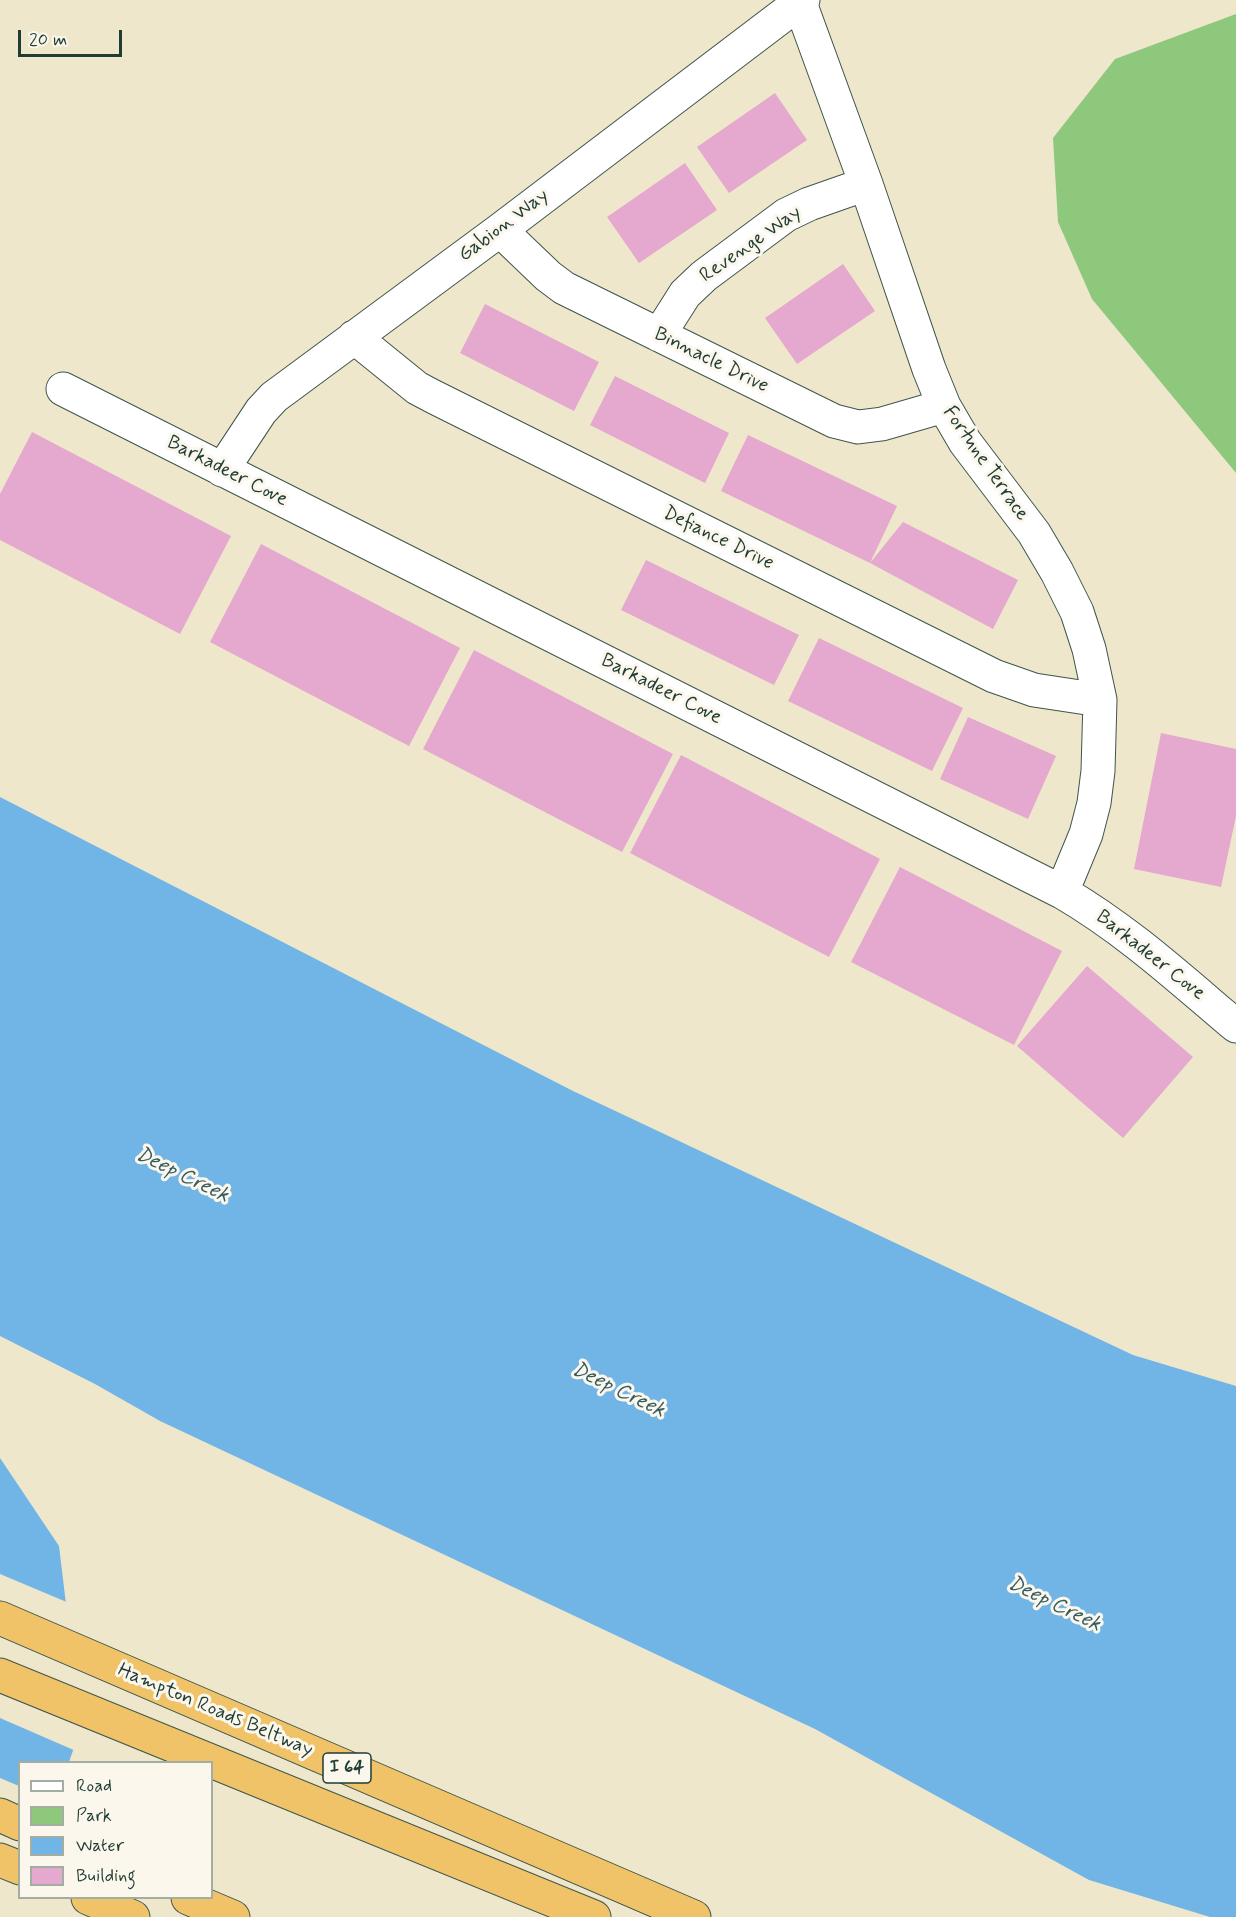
<!DOCTYPE html>
<html>
<head>
<meta charset="utf-8">
<style>
	body { margin:0 }
	#map { position:relative; width:1236px; height:1917px; overflow:hidden; background:#efe7cb; font-family:Mynerve,sans-serif }
	canvas { display:block }
	.legend { position:absolute; left:18px; top:1761px; width:195px; height:138px; box-sizing:border-box; background:#fbf7ec; border:2px solid #a3ada2; margin:0; padding:8px 10px; list-style:none; font-size:18px; color:#1f3d34 }
	.legend li { display:flex; align-items:center; gap:12px; height:30px }
	.legend b { width:30px; border:2px solid #a3ada2 }
	.scale { position:absolute; left:18px; top:30px; width:104px; height:27px; box-sizing:border-box; border:3px solid #1f3d34; border-top:0; padding-left:8px; font-size:18px; line-height:21px; white-space:nowrap; color:#1f3d34; -webkit-text-stroke:4px #fbf7ec; paint-order:stroke }
</style>
</head>
<body>
<div id="map">
<canvas width="1236" height="1917"></canvas>
<ul class="legend">
<li><b style="height:8px;background:#fff"></b>Road</li>
<li><b style="height:16px;background:#8dc87c"></b>Park</li>
<li><b style="height:16px;background:#71b5e7"></b>Water</li>
<li><b style="height:16px;background:#e5a8ce"></b>Building</li>
</ul>
<div class="scale">20 m</div>
</div>
<script>
const ctx = document.querySelector('canvas').getContext('2d');
ctx.lineJoin = 'round';
function paint(path, color) {
  ctx.fillStyle = color;
  ctx.fill(path, 'evenodd');
}
function trace(path, color, width, dash) {
  ctx.strokeStyle = color;
  ctx.lineWidth = width;
  ctx.lineCap = dash ? 'butt' : 'round';
  ctx.setLineDash(dash || []);
  ctx.stroke(path);
}
function drawText(font, color, halo, rows, align = 'center') {
  ctx.font = font + ' Mynerve,sans-serif';
  ctx.lineWidth = 6;
  ctx.setLineDash([]);
  ctx.textBaseline = 'middle';
  ctx.strokeStyle = halo;
  ctx.fillStyle = color;
  for (const [text, x, y, turn = 0] of rows) {
    ctx.save();
    ctx.translate(x, y);
    ctx.rotate((+turn || 0) * Math.PI / 180);
    ctx.textAlign = isNaN(turn) ? turn : align;
    if (halo) ctx.strokeText(text, 0, 0);
    ctx.fillText(text, 0, 0);
    ctx.restore();
  }
}
const green = new Path2D(`
	M1236 14V473L1092 299 1058 222 1053 138 1115 59Z`);
const water = new Path2D(`
	M0 797 573 1091 1133 1355 1236 1386V1917H1210L1089 1880 815 1729 160 1421 95 1384 0 1336Z
	M0 1458 59 1546 76 1687 85 1716 69 1762H20L19 1866 0 1870Z`);
const pier = new Path2D(`
	M0 1574 69 1603 79 1686 88 1716 76 1751 0 1718Z
	M0 1778 19 1786 20 1869 0 1873Z`);
const building = new Path2D(`
	M775 93 807 140 729 193 697 147Z
	M685 163 717 210 639 263 607 217Z
	M843 264 875 311 797 364 765 318Z
	M485 304 599 362 574 411 460 353Z
	M615 376 729 433 705 483 590 425Z
	M32 432 231 536 180 634 0 540V494Z
	M748 435 897 506 870 563 721 491Z
	M903 522 1018 580 993 629 870 563Z
	M261 544 460 648 409 746 210 642Z
	M646 560 799 635 774 685 621 610Z
	M819 638 963 708 932 771 788 701Z
	M474 650 673 754 622 852 423 749Z
	M968 717 1056 756 1028 819 940 779Z
	M1161 733 1236 749V816L1221 887 1134 869Z
	M681 755 880 859 829 957 630 853Z
	M900 867 1062 951 1014 1045 851 962Z
	M1087 966 1193 1057 1123 1138 1017 1046Z`);
const minor = new Path2D(`
	M800 3 866 184 929 369 944 406 965 442 1034 533 1057 572 1077 612 1089 649 1100 700 1098 771 1094 803 1086 834 1062 892
	M500 230 548 276 564 288 834 421 858 427 882 424 944 406
	M659 335 685 294 704 276 786 215 809 204 866 184
	M354 337 417 388 434 397 994 676 1034 690 1100 700
	M63 389 1062 892C1127 930 1178 977 1236 1026
	M222 470 261 411 274 397 500 230 803 0`);
const highway = new Path2D(`
	M0 1618 694 1917
	M0 1675 594 1917
	M0 1815 20 1824
	M0 1860 20 1868
	M88 1898 133 1917
	M188 1898 233 1917`);
const shields = [
	[347,1768,48]
];
const shieldNames = [
	["I 64",347,1768]
];
const streetNames = [
	["Gabion Way",504,226,-37],
	["Revenge Way",751,245,-35],
	["Binnacle Drive",711,361,26],
	["Fortune Terrace",985,464,55],
	["Barkadeer Cove",227,472,27],
	["Defiance Drive",718,539,26],
	["Barkadeer Cove",661,690,27],
	["Barkadeer Cove",1150,956,38],
	["Hampton Roads Beltway",215,1711,23]
];
const waterNames = [
	["Deep Creek",182,1176,26],
	["Deep Creek",618,1391,26],
	["Deep Creek",1054,1605,26]
];
paint(green, '#8dc87c');
paint(water, '#71b5e7');
paint(pier, '#efe7cb');
paint(building, '#e5a8ce');
trace(minor, '#3e564b', 35);
trace(highway, '#3e564b', 35);
trace(minor, '#fff', 33);
trace(highway, '#f0c369', 33);
for (const [x, y, w] of shields) {
  const box = new Path2D();
  box.roundRect(x - w / 2, y - 15, w, 30, 4.5);
  ctx.fillStyle = '#fbf7ec';
  ctx.fill(box);
  trace(box, '#1f3d34', 1.5);
}
drawText('bold 18px', '#1f3d34', null, shieldNames);
drawText('20px', '#1f3d34', '#fbf7ec', streetNames);
drawText('italic 21px', '#345b61', '#fbf7ec', waterNames);
</script>
</body>
</html>
